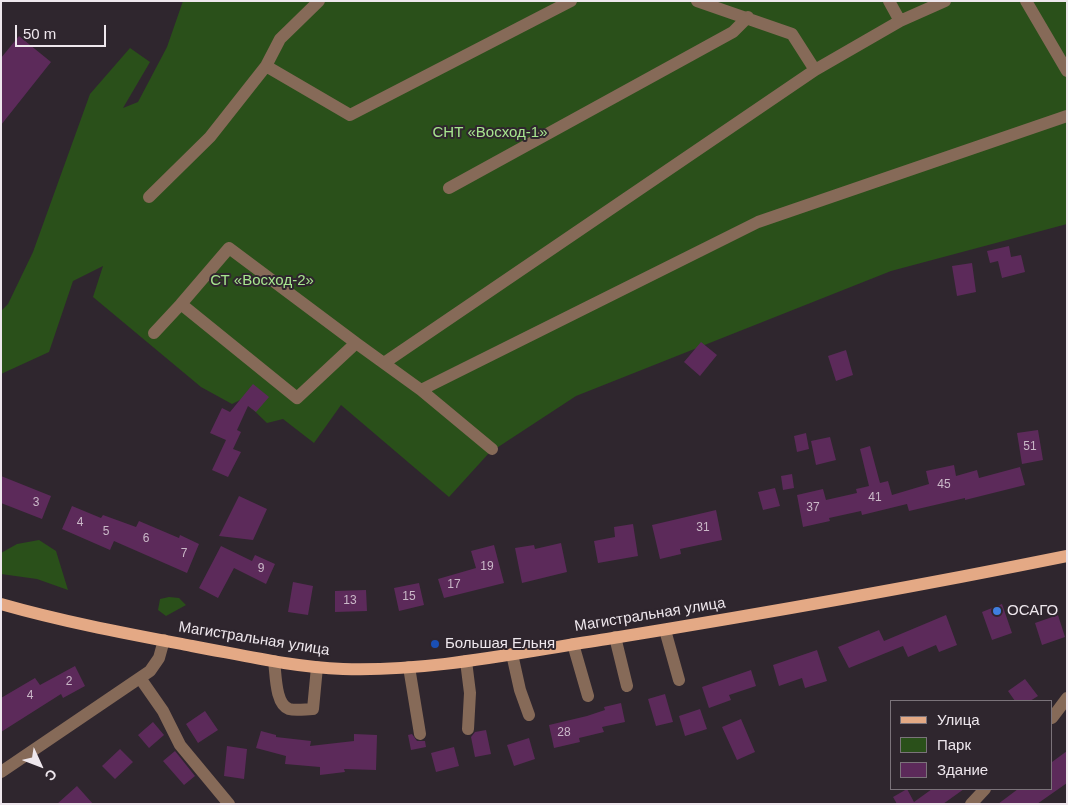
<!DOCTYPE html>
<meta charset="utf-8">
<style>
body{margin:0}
#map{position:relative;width:1068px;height:805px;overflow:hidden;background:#2f262e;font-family:Helvetica,sans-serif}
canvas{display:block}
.frame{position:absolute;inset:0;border:2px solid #eee7ed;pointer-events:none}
.legend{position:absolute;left:890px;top:700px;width:162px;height:90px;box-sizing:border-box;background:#2f262e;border:1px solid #7b737a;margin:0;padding:6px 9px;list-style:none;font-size:15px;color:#eee7ed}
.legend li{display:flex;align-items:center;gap:10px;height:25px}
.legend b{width:25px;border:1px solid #7b737a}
.north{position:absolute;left:15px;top:740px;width:50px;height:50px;-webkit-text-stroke:4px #2f262e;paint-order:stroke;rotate:133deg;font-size:14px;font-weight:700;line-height:20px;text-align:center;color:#eee7ed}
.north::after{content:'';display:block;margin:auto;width:18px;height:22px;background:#eee7ed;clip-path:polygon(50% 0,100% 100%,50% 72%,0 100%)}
.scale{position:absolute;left:15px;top:25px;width:91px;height:22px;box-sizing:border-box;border:2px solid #eee7ed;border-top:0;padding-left:6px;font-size:15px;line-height:18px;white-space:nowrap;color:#eee7ed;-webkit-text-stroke:4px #2f262e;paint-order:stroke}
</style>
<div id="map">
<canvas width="1068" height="805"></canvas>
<div class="frame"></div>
<ul class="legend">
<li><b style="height:6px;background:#e4a985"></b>Улица</li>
<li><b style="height:14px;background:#2a501a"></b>Парк</li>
<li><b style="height:14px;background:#5c2a5a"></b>Здание</li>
</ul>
<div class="north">С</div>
<div class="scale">50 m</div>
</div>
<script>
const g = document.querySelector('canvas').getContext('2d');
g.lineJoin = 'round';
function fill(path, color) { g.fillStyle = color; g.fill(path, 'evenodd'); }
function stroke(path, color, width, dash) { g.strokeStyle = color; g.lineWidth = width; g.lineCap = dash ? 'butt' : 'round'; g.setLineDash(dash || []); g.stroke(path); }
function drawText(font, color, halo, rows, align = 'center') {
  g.font = font + ' Helvetica,sans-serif'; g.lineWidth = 4; g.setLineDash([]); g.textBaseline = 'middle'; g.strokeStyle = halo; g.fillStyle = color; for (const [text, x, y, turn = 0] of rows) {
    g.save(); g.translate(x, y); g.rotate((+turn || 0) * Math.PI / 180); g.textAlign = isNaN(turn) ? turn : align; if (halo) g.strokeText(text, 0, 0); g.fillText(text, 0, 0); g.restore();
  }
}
fill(new Path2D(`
 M183,1H1067V224L891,271L576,396L489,453L449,497L341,405L314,443L283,419L267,423L242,399L232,404L201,387L93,297L103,266L73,281L49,352L1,374V311L8,304L33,252L90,94L130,48L150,62L123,108L138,102L167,47Z
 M39,540L56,551L68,590L37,579L1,574V553L17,544Z
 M169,597L179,598L186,605L166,616L158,610L160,599Z`), '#2a501a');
fill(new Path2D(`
 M19,36L51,62L1,125V58Z
 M1009,246L1011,257L1021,255L1025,272L1002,278L998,261L990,263L987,251Z
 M972,263L976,292L957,296L952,266Z
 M701,342L717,355L700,376L684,362Z
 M846,350L853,375L836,381L828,356Z
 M253,384L269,397L256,412L248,406L237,430L241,432L233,449L241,452L228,477L212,470L226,440L210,433L222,408L230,412Z
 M1038,430L1043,460L1022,464L1017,433Z
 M806,433L809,449L797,452L794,436Z
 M830,437L836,460L816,465L811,441Z
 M870,446L880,483L888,481L892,495L929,484L926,471L954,465L956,476L977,470L979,478L1020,467L1025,485L965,500V498L909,511L907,504L862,515L861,511L829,518L830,521L803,527L797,495L823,489L826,500L857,493L856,489L869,486L860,449Z
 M792,474L794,488L783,490L781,476Z
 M1,476L51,496L42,519L1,503Z
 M775,488L780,506L763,510L758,492Z
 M239,496L267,509L253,540L219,536Z
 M72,506L101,518L103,515L136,527L139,521L179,538L180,535L199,544L187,573L114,541L110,550L62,529Z
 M716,510L722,540L680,549L681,554L660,559L652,525Z
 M633,524L638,556L598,563L594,541L615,537L614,527Z
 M561,543L567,572L522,583L515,548L534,545L535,549Z
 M494,545L504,583L444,598L438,579L476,568L471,551Z
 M221,546L252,561L255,555L275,564L266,584L234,568L218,598L199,588Z
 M293,582L313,586L308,615L288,612Z
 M419,583L424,605L399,611L394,588Z
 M366,590L367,611L335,612V591Z
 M1002,604L1012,633L992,640L982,612Z
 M946,615L957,645L939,652L936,645L908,657L903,646L849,668L838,647L879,630L884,641Z
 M1058,615L1065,637L1042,645L1035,623Z
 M817,650L827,681L805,688L802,678L779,686L773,665Z
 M75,666L85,686L63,698L61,694L1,732V698L35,678L40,685Z
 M751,670L756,686L729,695L731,700L709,708L702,687Z
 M1025,679L1038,696L1030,701H1015L1008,691Z
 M665,694L673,722L656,726L648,699Z
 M621,703L625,722L602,727L604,732L579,738L580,742L554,748L549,725L587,716L605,710L604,707Z
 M700,709L707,729L685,736L679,716Z
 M205,711L218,730L198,743L186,724Z
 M741,719L755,752L737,760L722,727Z
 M153,722L164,735L149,748L138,735Z
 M486,730L491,754L475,757L471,737L475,732Z
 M261,731L276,735V737L311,741L310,746L354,741V734L377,735L376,770L344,769L345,772L320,775V767L285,764L286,756L256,748Z
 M412,734L417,741H425L426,747L411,750L408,735Z
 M529,738L535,759L514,766L507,745Z
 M227,746L247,749L244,779L224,776Z
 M454,747L459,766L436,772L431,753Z
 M120,749L133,762L115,779L102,766Z
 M175,751L195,776L184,785L163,761Z
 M1067,751V783L1037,804H998L1018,789H1052V762Z
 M77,786L93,804H57Z
 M907,789L914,802L932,789H964L943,804H897L893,797Z`), '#5c2a5a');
stroke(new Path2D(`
 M889,1L900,21
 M1026,1L1067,71
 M266,66L350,115L571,1
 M815,70L900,21L945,1
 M449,188L733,32L748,17
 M149,197L210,137L266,66L280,39L319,1
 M181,304L229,248L356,343
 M154,333L181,304L297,398L356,343L421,390L758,222L1067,116
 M384,363L815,70L792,34L697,1
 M421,390L492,449
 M665,630L679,680
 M615,637L627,686
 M573,644L588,696
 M512,654L520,690L529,715
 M274,661C276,674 275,704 289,709C296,711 306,709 313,709L317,667
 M466,661L470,693L468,729
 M409,667L420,734
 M140,678L163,711L180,745L229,804
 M1052,718L1067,698
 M1,772L150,671L159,658L164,640
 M971,804L985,789`), '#866a58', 12);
stroke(new Path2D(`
 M1,604C64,622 129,634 192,646C242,655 292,667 343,669C431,672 520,652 607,639C761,614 914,587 1067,556`), '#e4a985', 12);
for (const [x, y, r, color] of [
 [997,611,5,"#3f7fe0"],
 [435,644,5,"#1a4fb4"]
]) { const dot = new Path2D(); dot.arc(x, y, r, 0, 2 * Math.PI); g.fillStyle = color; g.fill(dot); stroke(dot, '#2f262e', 2); }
drawText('12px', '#cab8c8', null, [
 ["51",1030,447],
 ["45",944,485],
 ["41",875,498],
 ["3",36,503],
 ["37",813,508],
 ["4",80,523],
 ["31",703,528],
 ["5",106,532],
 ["6",146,539],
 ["7",184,554],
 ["19",487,567],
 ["9",261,569],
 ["17",454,585],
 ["15",409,597],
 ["13",350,601],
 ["2",69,682],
 ["4",30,696],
 ["28",564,733]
]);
drawText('15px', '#a7e58f', '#2f262e', [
 ["СНТ «Восход-1»",490,133],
 ["СТ «Восход-2»",262,281]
]);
drawText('15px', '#eee7ed', '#2f262e', [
 ["ОСАГО",1007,611],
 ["Большая Ельня",445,644]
], 'left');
drawText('15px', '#eee7ed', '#2f262e', [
 ["Магистральная улица",650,615,-9],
 ["Магистральная улица",254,639,9]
]);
</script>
